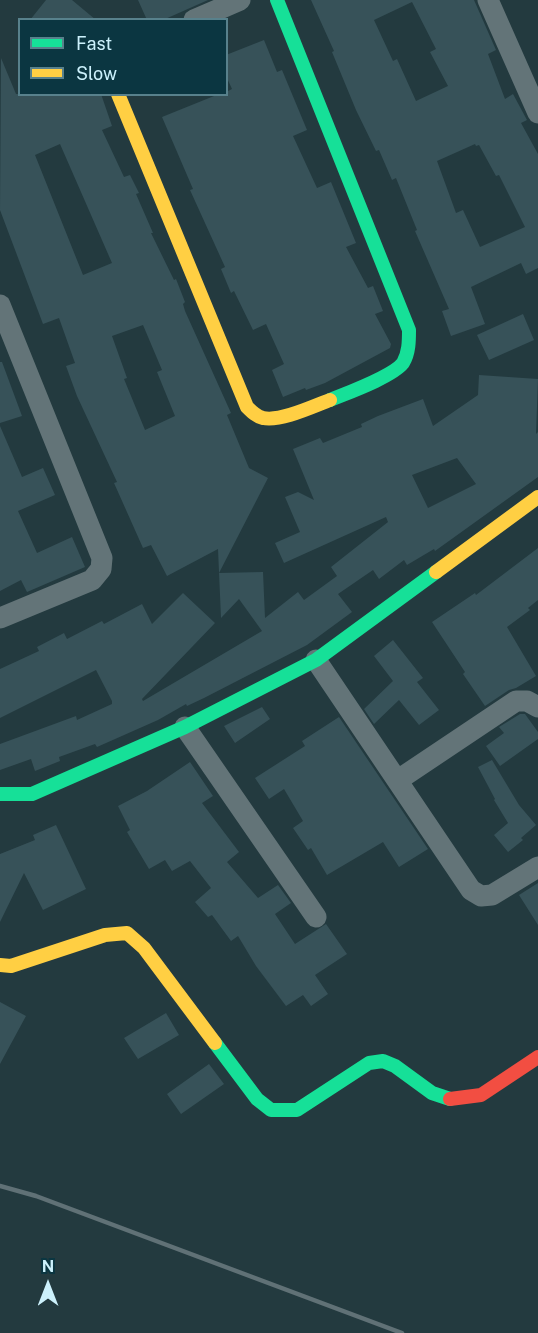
<!DOCTYPE html>
<style>
body{margin:0}
#map{position:relative;width:538px;height:1333px;overflow:hidden;background:#233a3f;font-family:"Public Sans",sans-serif}
canvas{display:block}
.legend{position:absolute;left:18px;top:18px;width:210px;height:78px;box-sizing:border-box;background:#0b3641;border:2px solid #58818c;margin:0;padding:8px 10px;list-style:none;font-size:18px;color:#ccf1fc}
.legend li{display:flex;align-items:center;gap:12px;height:30px}
.legend b{width:30px;border:2px solid #58818c}
.north{position:absolute;left:18px;top:1255px;width:60px;height:60px;-webkit-text-stroke:4px #0b3641;paint-order:stroke;rotate:0deg;font-size:16px;font-weight:700;line-height:24px;text-align:center;color:#ccf1fc}
.north::after{content:'';display:block;margin:auto;width:21px;height:27px;background:#ccf1fc;clip-path:polygon(50% 0,100% 100%,50% 72%,0 100%)}
</style>
<div id="map">
<canvas width="538" height="1333"></canvas>
<ul class="legend">
<li><b style="height:8px;background:#16e098"></b>Fast</li>
<li><b style="height:8px;background:#ffcf43"></b>Slow</li>
</ul>
<div class="north">N</div>
</div>
<script>
const g = document.querySelector('canvas').getContext('2d');
g.lineJoin = 'round';
function fill(path, color) { g.fillStyle = color; g.fill(path, 'evenodd'); }
function stroke(path, color, width, dash) { g.strokeStyle = color; g.lineWidth = width; g.lineCap = dash ? 'butt' : 'round'; g.setLineDash(dash || []); g.stroke(path); }
fill(new Path2D(`
 M46,0H72L96,20H30Z
 M138,0H208L163,20H147Z
 M311,0H474L496,50L488,54L505,99L513,94L527,120L521,123L538,154V268L526,274L521,263L471,287L485,324L451,336L442,311L449,309L415,231L417,230L396,178L392,180L379,150L376,151L356,110L332,52L334,51ZM412,2L436,49L430,52L448,86L416,101L397,59L393,61L374,20ZM475,144L476,146L479,145L496,176L499,175L525,227L480,247L463,210L456,213L437,161Z
 M264,40L277,72L282,70L307,130L293,136L317,188L331,182L356,243L346,247L368,288L373,286L383,311L375,314L391,344L390,348L325,383L306,390L305,388L283,397L272,370L284,364L266,324L253,330L234,291L231,293L221,269L225,267L190,190L193,189L162,117L219,94H226V92L232,89L226,76V55Z
 M1,58L16,94H101L112,126L102,130L124,177L130,175L139,193L136,194L153,233H151L174,280L176,279L185,302L183,304L185,311L231,413L227,415L249,468L268,478L219,573L263,572L265,618L298,592L304,600L337,576L331,567L388,522L386,517L284,563L275,543L300,532L285,497L298,492L314,500L293,449L320,438L323,443L362,427L361,424L378,416L423,399L433,426L478,395L479,375L538,379L536,434L538,432V477L435,551L434,549L407,565L404,560L379,579L373,570L338,594L352,612L307,645L204,698L187,706L186,704L158,720L97,747L95,744L59,757L60,761L35,771L31,759L0,770V744L76,716L77,720L112,704V701L96,670L0,718V669L39,651L37,647L64,633L67,639L102,621L104,624L142,604L152,624L183,593L215,623L142,699L143,701L262,631L239,599L221,618L218,549L167,576L151,545L143,548L114,483L117,482L77,396L66,366L75,363L59,318L43,324L0,210ZM60,144L112,263L83,275L35,155ZM143,325L162,370L157,372L175,416L145,430L124,379L127,378L112,336ZM457,458L476,484L428,508L412,475Z
 M523,314L534,340L489,360L477,335Z
 M0,362H2L22,416L0,423Z
 M0,426L22,477L43,468L55,495L18,511L37,553L72,537L85,567L27,592L21,580L0,591Z
 M538,548V600L528,608L530,610L507,627L536,676L516,688L509,690L485,706L463,674L465,672L432,622L475,593L476,595Z
 M393,640L423,678L417,682L439,710L419,725L399,700L374,724L364,709L393,681L374,656Z
 M262,707L270,719L235,743L224,726Z
 M520,714H525L538,732V739L500,766L486,746L504,733L499,727Z
 M339,717L428,849L399,867L383,842L327,875L311,848L308,850L293,828L303,821L284,789L269,799L255,778L305,746L302,741Z
 M492,760L519,805L536,825L521,838L523,840L508,852L494,835L508,823L494,800L495,799L478,767Z
 M190,762L213,796L202,803L239,852L227,862L258,898L278,885L291,903L275,914L295,944L326,924L347,954L315,975L328,994L311,1006L303,995L286,1006L256,966L238,936L231,941L212,915L208,917L195,902L211,888L190,861L172,871L165,860L149,869L127,832L130,830L118,806L147,791Z
 M56,825L86,889L43,910L24,873L0,922V854L35,840L33,835Z
 M538,883V925L519,895Z
 M0,1002L26,1016L0,1064Z
 M166,1013L179,1035L138,1059L124,1038Z
 M209,1064L224,1084L181,1114L167,1094Z`), '#375259');
stroke(new Path2D(`
 M488,0L538,113
 M194,20L240,0
 M0,305L102,558L101,569L92,580L0,618
 M316,660L471,890L481,896L492,895L538,867
 M185,727L316,917
 M398,780L516,701H527L538,707`), '#637478', 21);
stroke(new Path2D(`
 M277,0L409,330C409,341 409,353 403,363C392,377 347,393 330,400
 M0,794H32L185,727L316,660L436,572
 M215,1043L257,1099L271,1110H297L369,1063L383,1061L395,1066L432,1093L450,1099`), '#16e098', 14);
stroke(new Path2D(`
 M118,94L247,407C252,412 257,417 263,418C280,422 314,406 330,400
 M436,572L538,497
 M0,965L11,966L105,935L127,933L144,948L215,1043`), '#ffcf43', 14);
stroke(new Path2D(`
 M450,1099L481,1095L538,1057`), '#f24e42', 14);
stroke(new Path2D(`
 M0,1186L36,1196L402,1333`), '#607176', 4.5);
</script>
